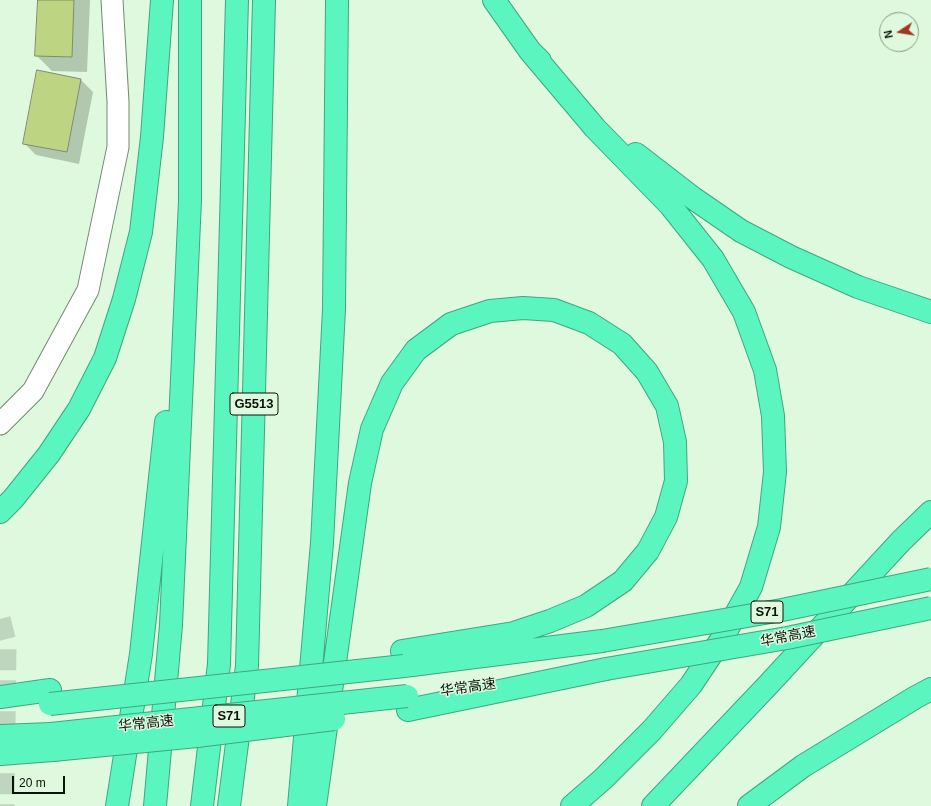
<!DOCTYPE html>
<meta charset="utf-8">
<style>
body{margin:0}
#map{position:relative;width:931px;height:806px;overflow:hidden;background:#def9dd;font-family:Helvetica,sans-serif}
canvas{display:block}
.north{position:absolute;left:879px;top:12px;width:40px;height:40px;box-sizing:border-box;background:#def9dd;border:1px solid #899d88;border-radius:50%;rotate:258deg;font-size:11px;font-weight:700;line-height:16px;text-align:center;color:#0a1309}
.north::after{content:'';display:block;margin:auto;width:14px;height:18px;background:#a13721;clip-path:polygon(50% 0,100% 100%,50% 72%,0 100%)}
.scale{position:absolute;left:12px;top:776px;width:53px;height:18px;box-sizing:border-box;border:2px solid #0a1309;border-top:0;padding-left:5px;font-size:12px;line-height:14px;white-space:nowrap;color:#0a1309;-webkit-text-stroke:3px #def9dd;paint-order:stroke}
</style>
<div id="map">
<canvas width="931" height="806"></canvas>
<div class="north">N</div>
<div class="scale">20 m</div>
</div>
<script>
const g = document.querySelector('canvas').getContext('2d');
g.lineJoin = 'round';
function fill(path, color) { g.fillStyle = color; g.fill(path, 'evenodd'); }
function stroke(path, color, width, dash) { g.strokeStyle = color; g.lineWidth = width; g.lineCap = dash ? 'butt' : 'round'; g.setLineDash(dash || []); g.stroke(path); }
function drawText(font, color, halo, rows, align = 'center') {
  g.font = font + ' Helvetica,"Noto Sans SC",sans-serif'; g.lineWidth = 3; g.setLineDash([]); g.textBaseline = 'middle'; g.strokeStyle = halo; g.fillStyle = color; for (const [text, x, y, turn = 0] of rows) {
    g.save(); g.translate(x, y); g.rotate((+turn || 0) * Math.PI / 180); g.textAlign = isNaN(turn) ? turn : align; if (halo) g.strokeText(text, 0, 0); g.fillText(text, 0, 0); g.restore();
  }
}
fill(new Path2D(`
 M39,0H90L87,72L52,71L36,55Z
 M81,80L93,92L79,164L36,155L24,143Z`), '#0003');
const building = new Path2D(`
 M38,0H74L72,57L35,56Z
 M37,70L81,79L67,152L23,144Z`);
fill(building, '#bdd582');
stroke(building, '#818b6b', 1);
stroke(new Path2D(`
 M0,619L6,642L4,806`), '#bed6bd', 21, [21, 10]);
const street = new Path2D(`
 M0,424L33,391L88,290L118,147V102L112,0`);
const highway = new Path2D(`
 M494,0L530,51L540,61
 M530,51L595,128L670,205L713,259L744,312L765,370L773,416L775,472L769,527L751,587L723,637L691,685L652,730L603,779L572,806
 M636,154L693,198L741,231L791,257L858,287L931,312
 M0,512L13,499L49,454L79,409L105,358L124,299L141,232L152,137L162,0
 M404,666L602,641
 M0,697L50,690
 M408,710L606,669
 M0,736L51,734
 M0,754L53,750
 M117,806L141,654L166,422
 M155,806L171,625L190,200V0
 M202,806L219,664L237,0
 M229,806L247,666L264,0
 M299,806L322,543L334,309L337,0
 M315,806L360,483L372,429L392,383L416,350L451,324L490,311L523,308L554,310L589,323L622,344L647,372L667,406L675,442L676,481L666,517L648,551L623,581L586,606L550,621L514,633L402,651
 M653,806L768,685L901,541L931,512
 M749,806L803,766L916,697L931,689`);
stroke(street, '#728a71', 23);
stroke(highway, '#3fa780', 24);
stroke(street, '#fff', 21);
stroke(highway, '#5bf6c0', 22);
const highwayBridge = new Path2D(`
 M602,641L782,610L931,579
 M606,669L787,638L931,608
 M50,704L404,666
 M51,734L407,696
 M53,750L197,736L334,719`);
stroke(highwayBridge, '#3fa780', 24, []);
stroke(highwayBridge, '#5bf6c0', 22);
for (const [x, y, w] of [
 [254,404,48],
 [767,612,32],
 [229,716,32]
]) { const box = new Path2D(); box.roundRect(x - w / 2, y - 11, w, 22, 3); g.fillStyle = '#def9dd'; g.fill(box); stroke(box, '#0a1309', 1); }
drawText('bold 13px', '#0a1309', null, [
 ["G5513",254,404],
 ["S71",767,612],
 ["S71",229,716]
]);
drawText('14px', '#0a1309', '#def9dd', [
 ["华常高速",788,637,-11],
 ["华常高速",468,688,-8],
 ["华常高速",146,724,-6]
]);
</script>
